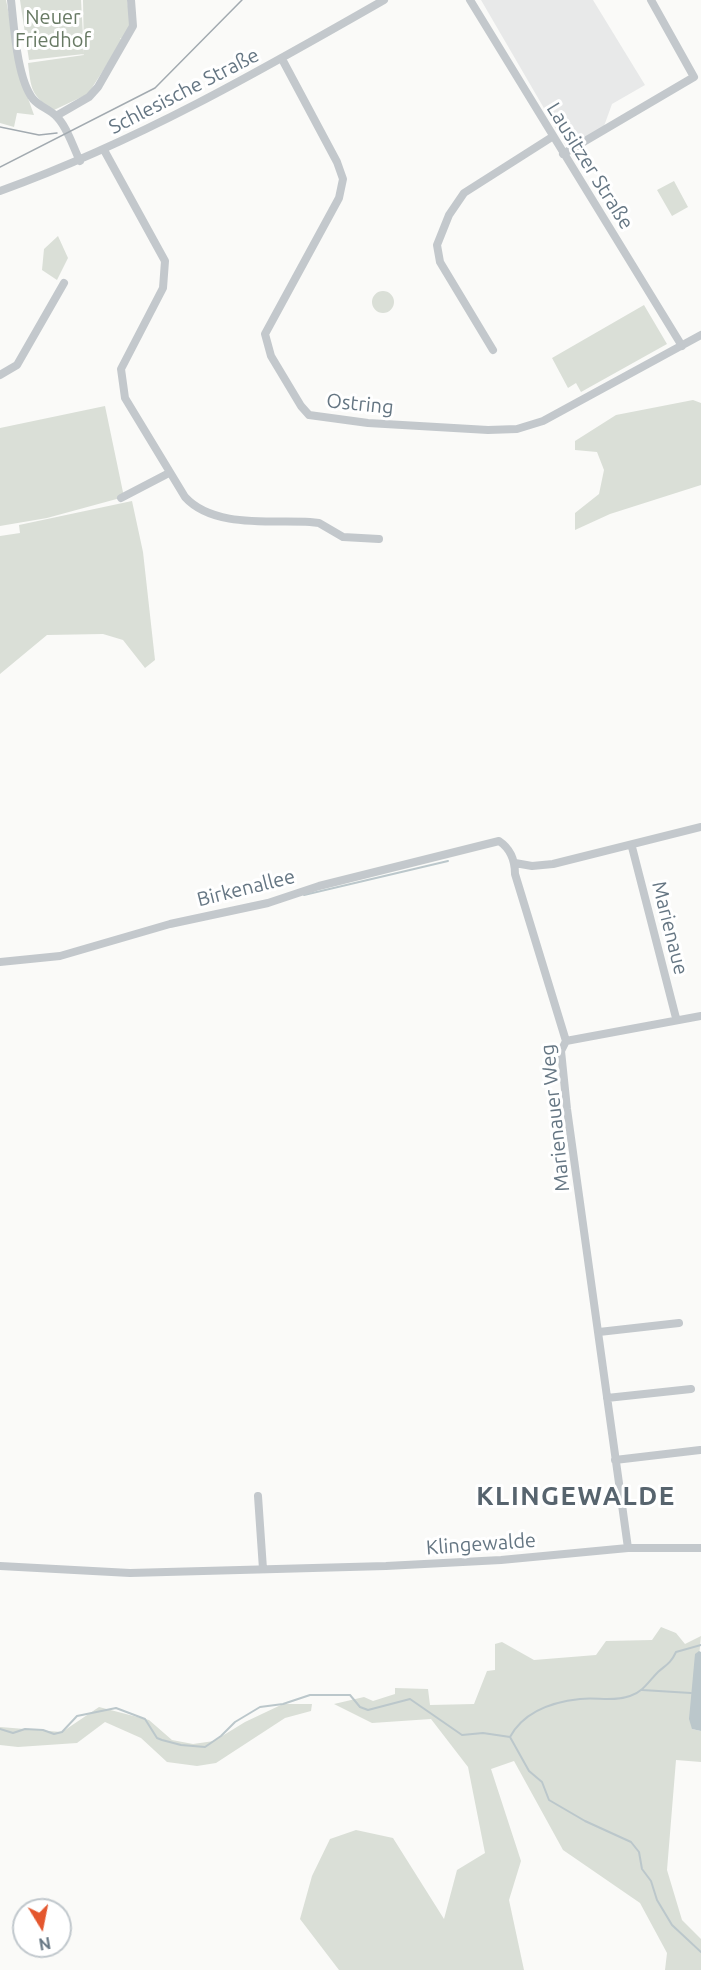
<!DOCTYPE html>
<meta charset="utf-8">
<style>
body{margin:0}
#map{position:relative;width:701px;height:1970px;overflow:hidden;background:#fafaf8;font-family:Ubuntu,sans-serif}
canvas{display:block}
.north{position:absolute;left:12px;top:1898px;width:60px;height:60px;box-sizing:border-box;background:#fff;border:2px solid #c1c8cd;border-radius:50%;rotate:170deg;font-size:16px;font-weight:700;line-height:24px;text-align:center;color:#657683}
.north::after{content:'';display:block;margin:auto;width:21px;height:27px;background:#e4572e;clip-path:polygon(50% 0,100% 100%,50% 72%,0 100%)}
</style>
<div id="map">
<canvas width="701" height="1970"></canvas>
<div class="north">N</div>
</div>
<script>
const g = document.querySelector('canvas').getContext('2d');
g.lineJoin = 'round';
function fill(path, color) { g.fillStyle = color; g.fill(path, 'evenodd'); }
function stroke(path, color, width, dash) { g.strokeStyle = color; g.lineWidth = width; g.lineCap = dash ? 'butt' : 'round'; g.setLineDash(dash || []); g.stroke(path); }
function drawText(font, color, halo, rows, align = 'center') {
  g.font = font + ' Ubuntu,sans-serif'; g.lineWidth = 6; g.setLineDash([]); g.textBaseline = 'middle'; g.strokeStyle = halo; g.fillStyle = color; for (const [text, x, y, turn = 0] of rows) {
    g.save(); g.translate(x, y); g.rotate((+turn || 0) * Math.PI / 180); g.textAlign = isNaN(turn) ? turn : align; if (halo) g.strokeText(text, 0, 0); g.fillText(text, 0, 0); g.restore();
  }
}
fill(new Path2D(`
 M481,0H593L645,85L612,104L603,129L566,146Z`), '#e8e9e9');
fill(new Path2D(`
 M0,0H6L23,84L34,115L17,113L14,127L0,123Z
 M20,0H81L84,54L29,60Z
 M83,0H127L131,26L123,39L120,38L122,41L88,94L54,110C31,96 31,89 28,63L84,55Z
 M674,181L688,207L672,216L657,190Z
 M58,236L68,258L57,280L42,270L44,249Z
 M372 302a11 11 0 1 1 22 0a11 11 0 1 1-22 0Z
 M644,305L667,344L581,392L576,383L568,388L552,358Z
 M693,400L701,403V485L610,514L575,530V513L599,494L604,470L597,452L575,450V441L616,415Z
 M105,406L124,497L47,518L0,526V428Z
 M132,501L143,552L155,660L145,668L123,640L103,634L47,635L0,674V536L20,533L19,525Z
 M661,1627L676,1633L685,1644L701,1636L692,1729L701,1731V1762L676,1760L667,1870L682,1920L701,1939V1970H665L667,1953L640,1903L563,1850L514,1761L491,1769L521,1861L509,1900L524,1970H339L300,1919L312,1876L330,1839L356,1830L393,1838L444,1919L457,1870L485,1853L468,1767L431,1719L372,1723L334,1704L364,1697L373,1701L395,1694V1688L428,1689L430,1705L474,1704L487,1671L495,1670V1644L502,1642L534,1660L596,1655L606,1641L652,1640Z
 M283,1704H312L311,1711L285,1718L216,1763L197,1766L167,1762L141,1738L105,1722L77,1743L18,1747L0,1745V1727L62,1732L99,1707L149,1720L172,1740L193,1744L214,1741L245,1722Z`), '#dadfd7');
fill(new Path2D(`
 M699,1651L701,1652V1731L692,1729L689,1719L695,1654Z`), '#bbc7cb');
stroke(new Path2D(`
 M304,895L448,861
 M642,1690L691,1693
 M0,1729L13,1733L25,1729L43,1730L54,1734L62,1732L77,1716L116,1708L145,1719L157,1738L162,1740L181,1745L205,1747L221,1736L235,1722L260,1707L283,1704L310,1695H350L360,1707L368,1710L410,1699L462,1735L483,1733L510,1737C524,1711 552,1702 580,1699C597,1697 613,1702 630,1696C643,1692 649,1681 658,1672C666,1665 671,1663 676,1652L701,1645
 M510,1737L529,1771L542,1782L549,1800L585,1821L631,1842L639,1852L642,1869L651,1881L657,1900L672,1925L701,1952`), '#bbc7cb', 2);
stroke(new Path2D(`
 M11,0C14,26 17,79 33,99C40,107 49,109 56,116C67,126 73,147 80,161
 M470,0L682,346
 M282,59L337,162L343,179L339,198L265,334L271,356L301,406L309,415L368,423L488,430L517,429L543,421L701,335
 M56,116L89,97L98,87L133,26L131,0
 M104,150L165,261L163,288L121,369L125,398L185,497C213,528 270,520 310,522L319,523L343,537L379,539
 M563,154L694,77L651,0
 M0,191C136,142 260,71 384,0
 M493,350L440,262L437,245L449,215L464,193L552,137
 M0,375L17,365L64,283
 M121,498L169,473
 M632,847L676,1018
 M515,863L532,866L553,864L701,827
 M0,962L60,956L170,924L268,903L319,886L499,841C511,849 515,860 515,874L566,1041L561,1051L567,1109L628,1548
 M566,1041L701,1016
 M599,1332L679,1323
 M607,1398L691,1389
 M615,1460L700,1450
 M258,1496L263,1569
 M0,1566L130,1573L386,1566L501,1560L628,1548H701`), '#c3c8cc', 8);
stroke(new Path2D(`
 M0,127L39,135L57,133
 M0,167L155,88L242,0`), '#a2aab0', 1.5);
drawText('20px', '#687a64', '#fff', [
 ["Neuer",53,17],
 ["Friedhof",53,40]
]);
drawText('20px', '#657683', '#fff', [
 ["Schlesische Straße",184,91,-27],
 ["Lausitzer Straße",590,166,58],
 ["Ostring",360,404,6],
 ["Birkenallee",246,888,-14],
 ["Marienaue",670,928,76],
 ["Marienauer Weg",555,1118,-96],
 ["Klingewalde",481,1544,-4]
]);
g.letterSpacing = '1.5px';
drawText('bold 26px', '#57646e', '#fff', [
 ["KLINGEWALDE",576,1496]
]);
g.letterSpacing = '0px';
</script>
